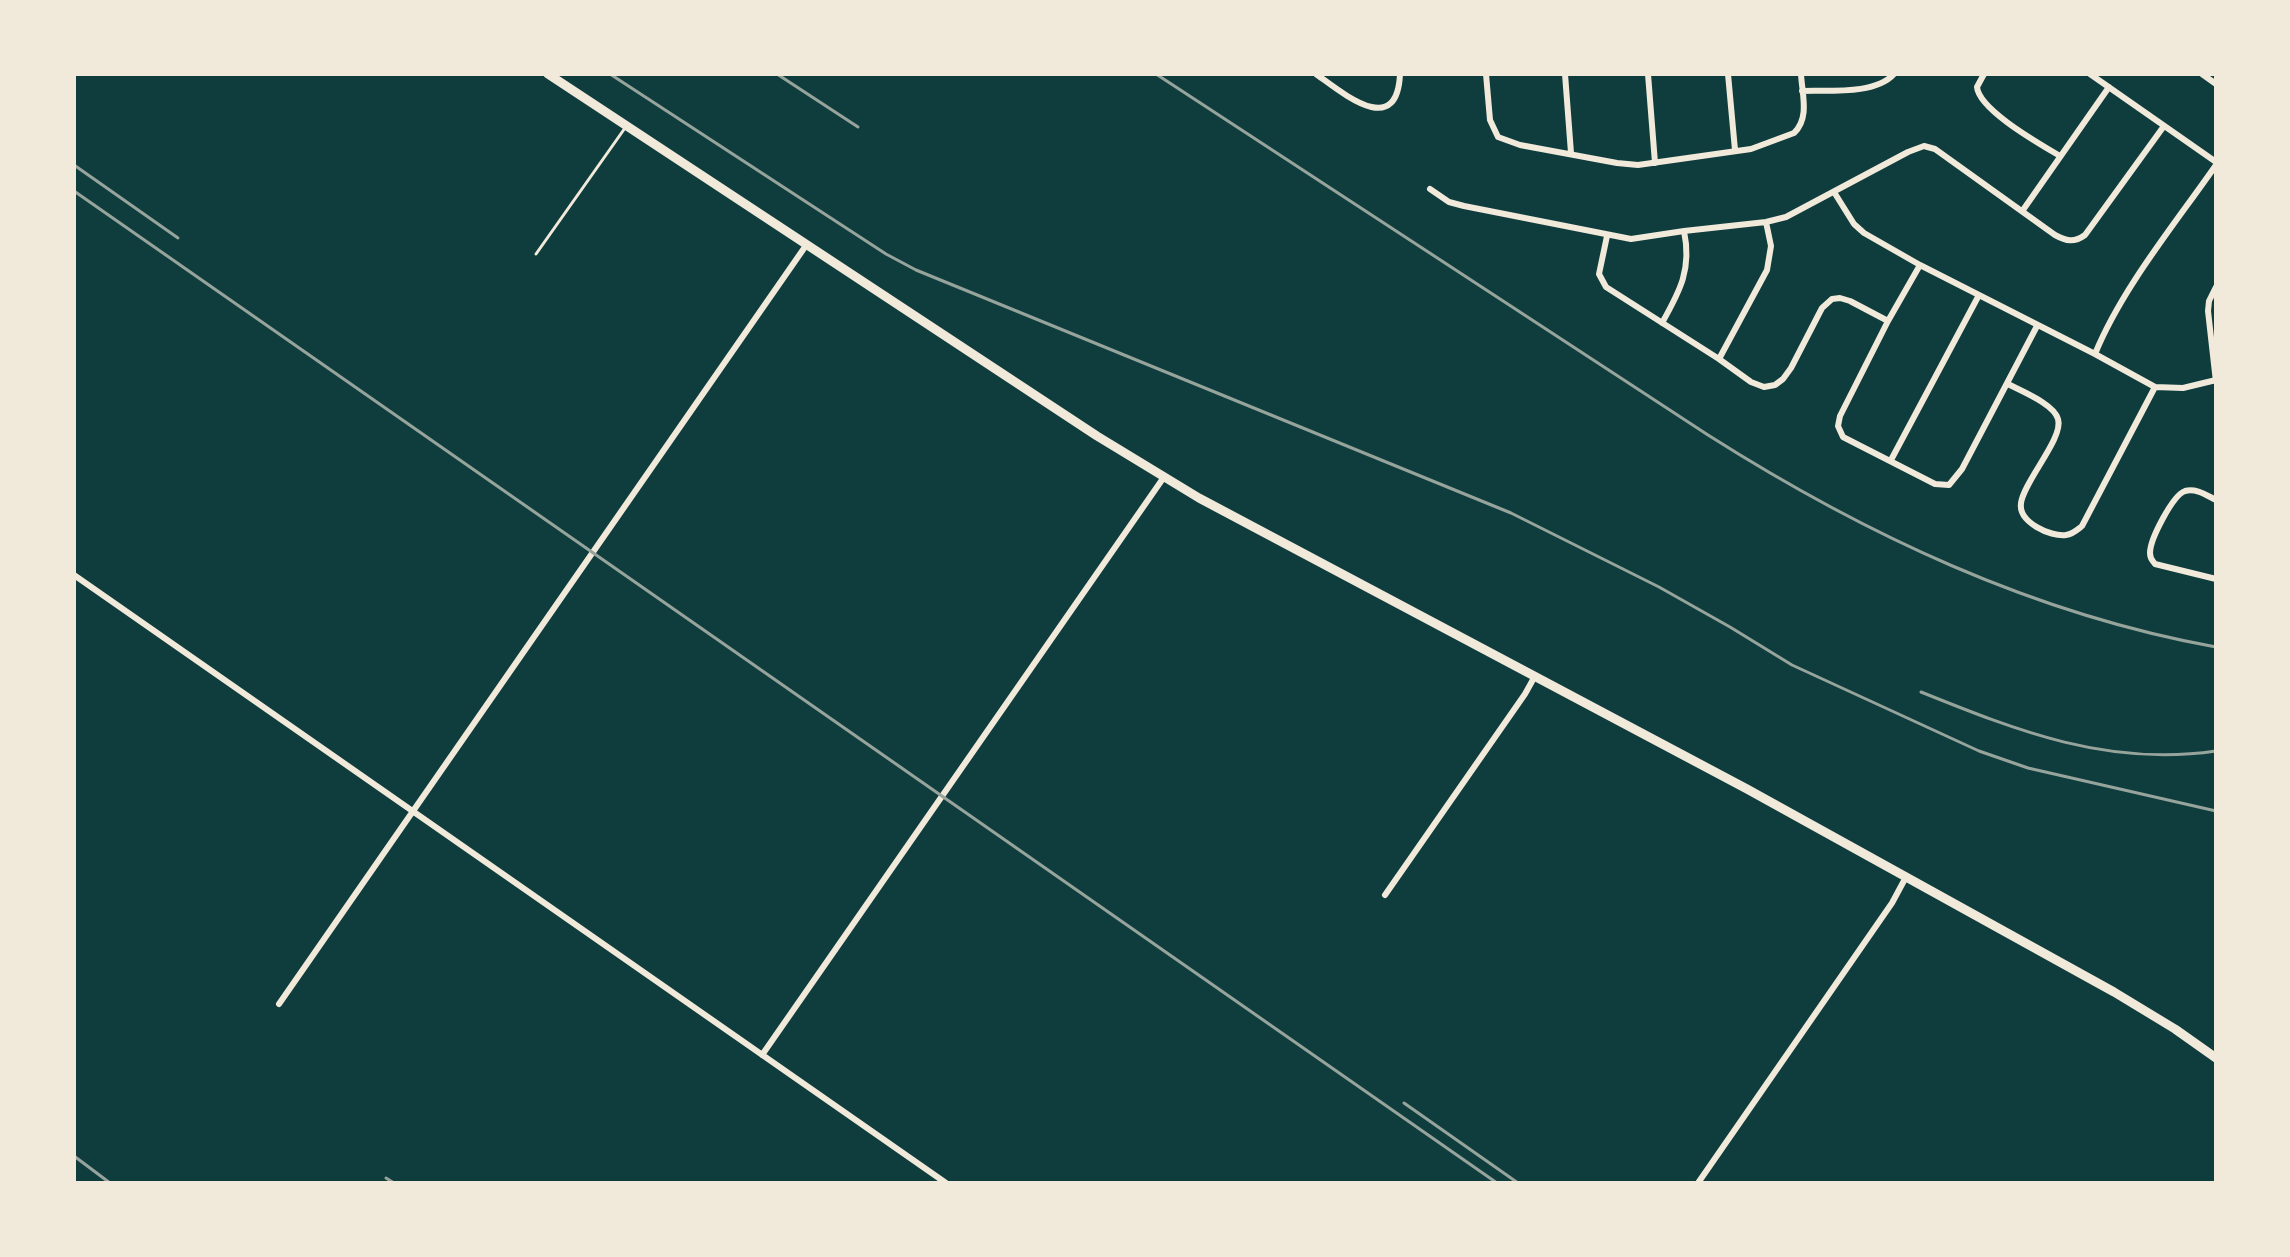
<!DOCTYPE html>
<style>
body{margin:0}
#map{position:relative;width:2290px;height:1257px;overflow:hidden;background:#0f3d3e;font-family:"Varela Round",sans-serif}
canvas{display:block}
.frame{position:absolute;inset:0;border:76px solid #f1e9da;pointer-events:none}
</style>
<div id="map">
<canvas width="2290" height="1257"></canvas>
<div class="frame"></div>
</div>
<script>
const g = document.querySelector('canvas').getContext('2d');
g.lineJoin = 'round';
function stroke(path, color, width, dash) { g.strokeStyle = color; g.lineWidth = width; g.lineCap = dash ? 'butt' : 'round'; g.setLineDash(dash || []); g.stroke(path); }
stroke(new Path2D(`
 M536,254L625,128`), '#f1e9da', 3);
stroke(new Path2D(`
 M1316,74C1344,94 1397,139 1400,74
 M1486,74L1490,120L1498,137L1520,145L1617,163L1638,165L1751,149L1794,133C1810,118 1802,94 1801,74
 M1565,74L1571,153
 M1648,74L1655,163
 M1728,74L1735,150
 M1984,74L1977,87C1979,110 2040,144 2060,156
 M2090,74L2216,162
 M2202,74L2216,84
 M1802,91C1829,90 1875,95 1894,74
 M1430,189L1449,202L1464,206L1631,239L1684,231L1766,222L1786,217L1908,152L1924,146L1935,149L2055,235C2066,241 2074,243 2085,235L2164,126
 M1834,192L1854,224L1864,233L1920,265L2095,354L2155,387L2183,388L2216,380
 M2023,210L2109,87
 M1607,236L1599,274L1606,287L1719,359L1751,382L1764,387L1775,385L1783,379L1791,368L1822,308L1832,299L1840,298L1850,301L1888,321
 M1920,265L1888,321L1840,416L1838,426L1843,437L1935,484L1949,485L1962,469L2037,326
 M1662,323C1680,291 1692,269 1684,231
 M2095,354C2122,288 2175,224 2216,165
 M1719,359L1767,270L1771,246L1766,222
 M2216,382L2208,311L2209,301L2216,287
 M2008,384C2021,391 2054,404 2058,419C2064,438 2024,481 2021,503C2018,522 2050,537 2066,535C2073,534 2077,530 2082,526L2155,387
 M1891,460L1979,295
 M2216,500C2206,495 2196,488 2185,491C2173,495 2150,539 2150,553C2150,559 2152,560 2155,564L2216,579
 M74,575L946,1183
 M1385,895L1525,694L1535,676
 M279,1004L807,244
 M762,1055L1164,477
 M1698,1183L1892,903L1906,877`), '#f1e9da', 6);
stroke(new Path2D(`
 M548,74L1097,436L1199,498L1747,789L2114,992L2175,1029L2216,1058`), '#f1e9da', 9);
stroke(new Path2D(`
 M610,74L886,254L916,270L1511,513L1659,587L1730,627L1792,665L1979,751L2028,768L2216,811
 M777,74L858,127
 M1156,74L1708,435C1864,534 2033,614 2216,647
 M74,165L178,238
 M74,191L1497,1183
 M1921,692C2018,731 2108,767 2216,751
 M1404,1103L1518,1183
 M74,1156L110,1183
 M386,1178L394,1183`), '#97a49c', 3);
</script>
